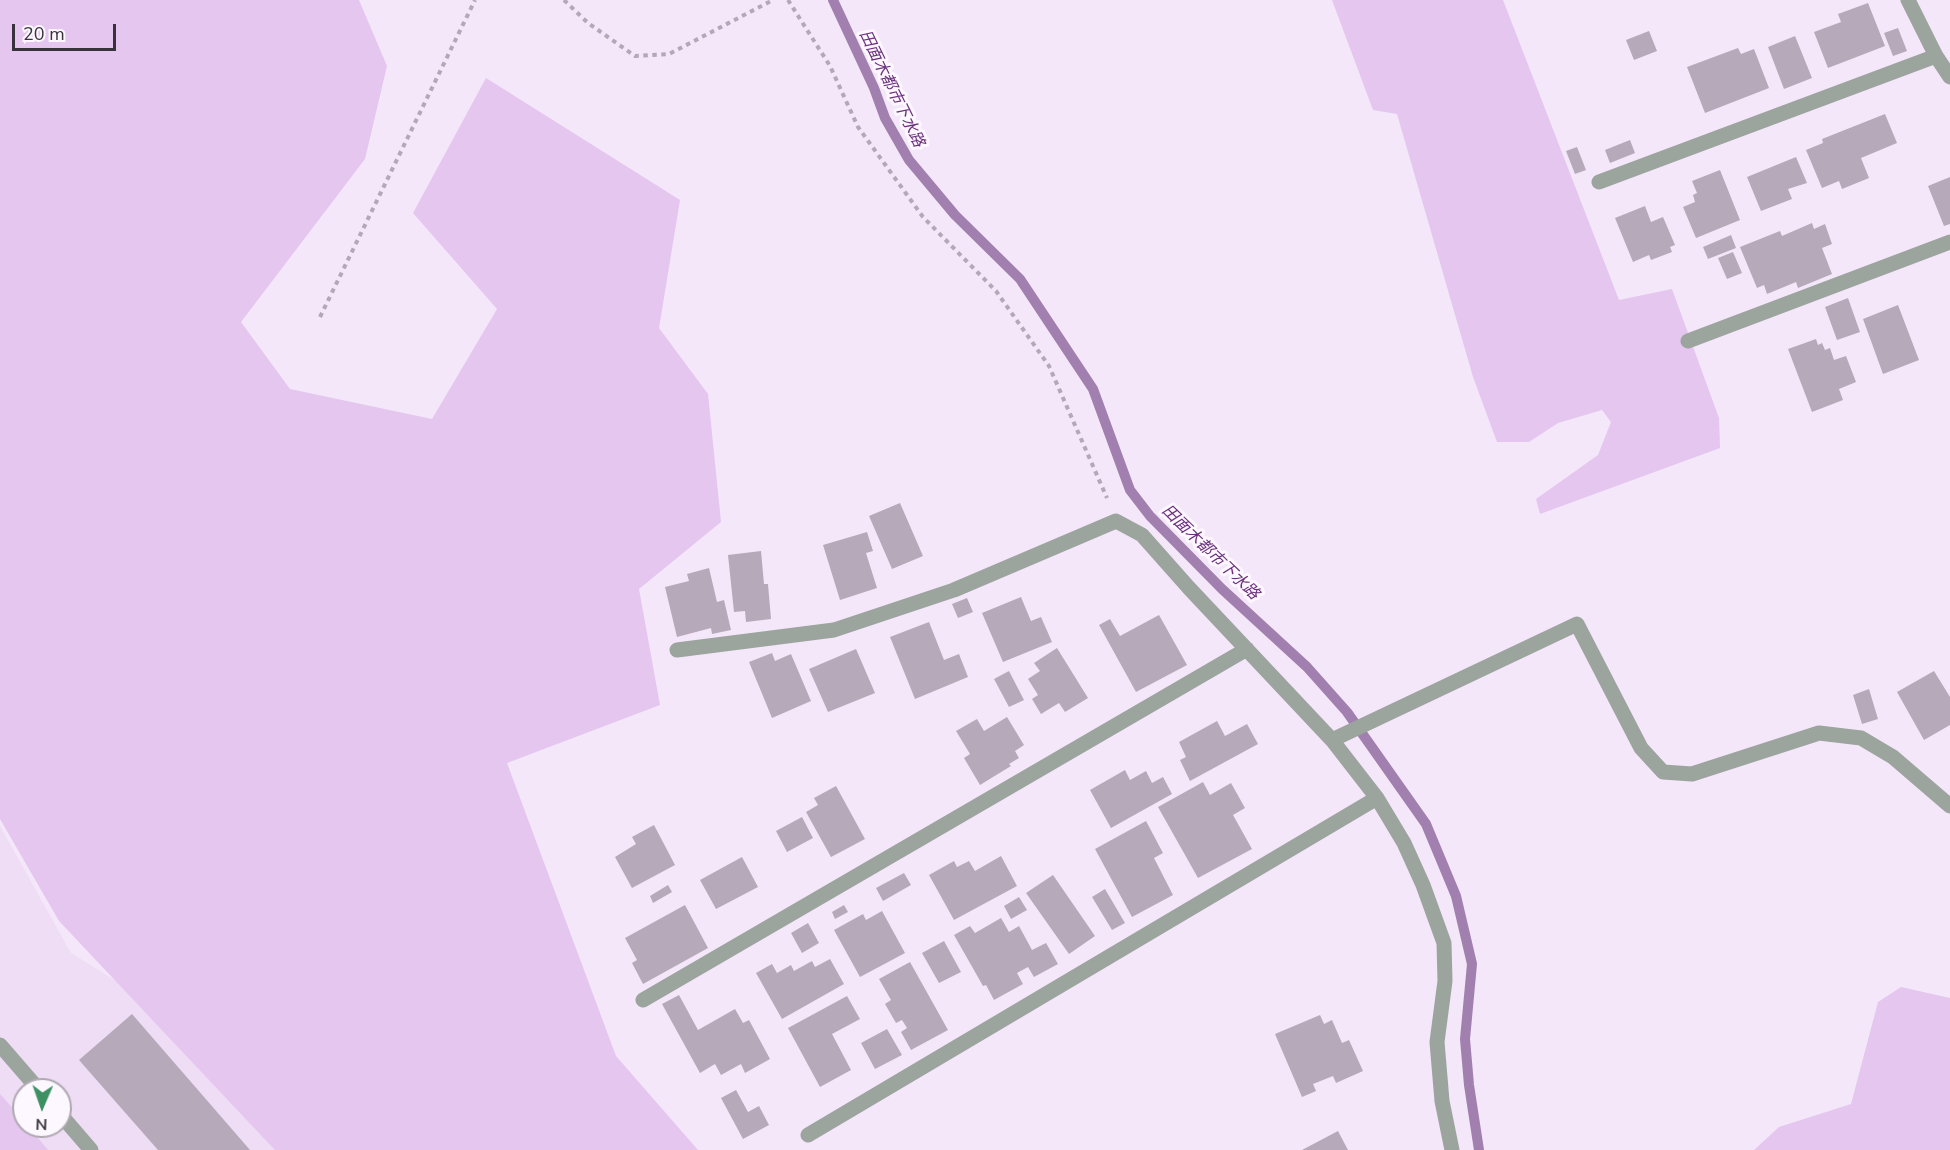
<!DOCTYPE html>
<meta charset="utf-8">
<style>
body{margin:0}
#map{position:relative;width:1950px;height:1150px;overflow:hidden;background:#f4e7f9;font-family:"Nunito Sans",sans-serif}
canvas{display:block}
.north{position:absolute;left:12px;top:1078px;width:60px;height:60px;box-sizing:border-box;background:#fdf7ff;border:2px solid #aea9b0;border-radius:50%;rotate:182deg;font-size:16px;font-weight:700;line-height:24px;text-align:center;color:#38333a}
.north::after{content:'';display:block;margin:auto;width:21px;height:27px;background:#3c9062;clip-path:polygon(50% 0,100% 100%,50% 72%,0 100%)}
.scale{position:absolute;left:12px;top:24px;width:104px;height:27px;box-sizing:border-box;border:3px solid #38333a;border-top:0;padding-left:8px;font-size:18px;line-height:21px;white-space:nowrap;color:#38333a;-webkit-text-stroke:4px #fdf7ff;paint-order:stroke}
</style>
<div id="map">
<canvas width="1950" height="1150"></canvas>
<div class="north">N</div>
<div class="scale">20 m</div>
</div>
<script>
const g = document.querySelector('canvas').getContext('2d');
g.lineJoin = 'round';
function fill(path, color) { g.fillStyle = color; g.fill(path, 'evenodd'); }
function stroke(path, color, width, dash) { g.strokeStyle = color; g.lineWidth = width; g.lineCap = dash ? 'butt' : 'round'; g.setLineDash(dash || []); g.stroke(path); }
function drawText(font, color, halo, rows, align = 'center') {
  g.font = font + ' "Nunito Sans","Noto Sans JP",sans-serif'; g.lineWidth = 6; g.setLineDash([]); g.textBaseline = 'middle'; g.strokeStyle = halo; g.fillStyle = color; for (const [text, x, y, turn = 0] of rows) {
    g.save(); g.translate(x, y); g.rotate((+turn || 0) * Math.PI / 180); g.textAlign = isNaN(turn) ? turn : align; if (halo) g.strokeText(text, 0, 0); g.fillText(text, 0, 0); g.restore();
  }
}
fill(new Path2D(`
 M0,826L71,953L148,1001L281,1150H0ZM24,1090H60V1126H24Z`), '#efddf6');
fill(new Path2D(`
 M0,0H359L387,66L365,159L241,322L290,389L432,419L497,309L413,213L486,78L680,200L659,328L708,394L721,522L639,589L660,705L507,763L616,1056L698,1150H275L59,921L0,819Z
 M1332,0H1503L1619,300L1672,289L1719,418L1720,448L1540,514L1536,499L1598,455L1611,422L1602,410L1558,423L1529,442H1497L1473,377L1397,114L1373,110Z
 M1901,987L1950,998V1150H1754L1779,1127L1851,1104L1878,1002Z
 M0,1094L24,1121V1126H28L48,1150H0Z`), '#e4c6ef');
stroke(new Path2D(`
 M833,0L874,88L885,118L909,160L955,215L1020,279L1093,389L1130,490L1150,516L1222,589L1307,667L1347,712L1426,824L1456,896L1472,964L1465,1039L1469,1085L1479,1150`), '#a17fae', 10);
fill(new Path2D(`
 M1868,3L1885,46L1828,68L1814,32L1841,22L1838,14Z
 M1898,28L1907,51L1893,56L1884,33Z
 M1649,31L1657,51L1634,60L1626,40Z
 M1795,36L1812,78L1784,89L1768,47Z
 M1738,48L1741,54L1754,49L1769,88L1705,113L1687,67Z
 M1885,114L1897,143L1861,158L1869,178L1842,189L1839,181L1822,188L1806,150L1823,143L1822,139Z
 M1630,140L1635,153L1610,163L1605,150Z
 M1577,147L1586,170L1575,174L1566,151Z
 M1796,157L1807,183L1788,189L1792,199L1761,211L1747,177Z
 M1720,170L1740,220L1696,238L1683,207L1695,202L1693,195L1697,193L1692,181Z
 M1950,177V224L1944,226L1928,186Z
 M1645,206L1651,222L1663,217L1675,245L1670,247L1672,252L1651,260L1649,255L1633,262L1615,218Z
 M1812,223L1814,229L1825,224L1832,244L1822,248L1832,274L1798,288L1796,282L1767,294L1764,285L1757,288L1740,247L1780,231L1782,236Z
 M1731,235L1736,248L1708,259L1703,247Z
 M1733,252L1742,273L1727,279L1718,258Z
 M1848,298L1860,332L1837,340L1825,307Z
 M1898,305L1919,360L1883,374L1863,319Z
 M1816,339L1818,345L1822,343L1825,350L1830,348L1834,360L1846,356L1856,382L1839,389L1843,400L1812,412L1788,349Z
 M900,503L923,556L892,569L869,516Z
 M867,532L873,551L866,553L877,588L840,600L823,545Z
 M761,551L764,584H768L771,619L746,622L745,611L734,612L728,555Z
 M709,568L717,602L724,600L731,630L712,634L711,628L677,637L665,587L689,581L687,574Z
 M1021,597L1031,621L1041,617L1052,642L1003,662L982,613Z
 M967,598L973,612L958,618L952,604Z
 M1159,615L1187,665L1136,692L1099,625L1110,619L1120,636Z
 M929,622L944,660L959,654L968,677L915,699L890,637Z
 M1057,648L1088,698L1065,712L1059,703L1041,714L1032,699L1038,695L1028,679L1040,671L1034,663Z
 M856,649L875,693L828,712L809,669Z
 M772,653L775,661L791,654L811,701L772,718L749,662Z
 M1009,671L1024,700L1009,707L994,679Z
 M1934,671L1950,697V725L1924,740L1897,692Z
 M1869,689L1878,719L1862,724L1853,695Z
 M1007,717L1024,745L1015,751L1019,758L1009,764L1011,766L980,785L964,758L970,754L956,731L977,719L984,731Z
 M1217,721L1225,736L1247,724L1258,744L1190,781L1180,760L1186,757L1179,742Z
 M1125,770L1130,780L1146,771L1152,783L1163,777L1172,794L1111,828L1090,790Z
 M1203,782L1210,795L1231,783L1245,808L1233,815L1252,849L1198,878L1158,807Z
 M836,786L865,839L831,857L806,812L818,805L814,798Z
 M802,817L813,838L787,852L776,831Z
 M1146,821L1163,853L1154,858L1173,895L1132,917L1095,849Z
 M654,825L675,865L632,888L615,857L636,844L632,837Z
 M1001,856L1017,886L954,920L929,875L954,861L957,867L969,861L975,871Z
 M742,857L758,887L716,909L700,880Z
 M904,873L911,885L883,901L876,888Z
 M1053,875L1095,936L1069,954L1026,893Z
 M668,885L672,892L653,903L650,896Z
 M1105,889L1125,923L1112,930L1092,897Z
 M1019,897L1027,910L1011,919L1004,906Z
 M685,905L708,948L643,984L632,963L637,960L625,938Z
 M844,905L848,912L835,919L832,912Z
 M882,911L905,953L860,977L834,930L863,914L866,920Z
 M1001,918L1009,932L1019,926L1032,950L1046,943L1058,964L1034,977L1028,967L1017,973L1023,984L994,1000L986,985L983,986L954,935L970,926L975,933Z
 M808,923L819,943L802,953L791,933Z
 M944,941L961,972L939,983L922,953Z
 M830,959L844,984L782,1019L756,973L772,964L777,973L791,965L794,971L812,961L815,967Z
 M910,962L948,1030L911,1050L901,1032L907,1028L902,1020L896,1023L885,1004L891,1000L879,979Z
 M679,995L698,1030L735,1009L743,1023L749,1020L770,1059L745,1073L741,1064L721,1075L715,1064L700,1073L662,1004Z
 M847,996L860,1019L832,1034L851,1070L820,1087L788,1028Z
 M132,1014L250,1150H158L79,1060Z
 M1320,1015L1324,1024L1332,1020L1342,1043L1349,1040L1363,1071L1336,1083L1333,1076L1313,1084L1316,1091L1302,1097L1275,1034Z
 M887,1029L902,1055L875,1069L861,1043Z
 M736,1090L748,1112L759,1106L769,1125L743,1139L721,1098Z
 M1338,1131L1348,1150H1302Z`), '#b6a9ba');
stroke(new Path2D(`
 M564,0L588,23L635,56L669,54L773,0
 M788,0L830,66L858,127L923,217L996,291L1049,366L1107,498
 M320,317L475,0`), '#b3a8b7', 4, [4.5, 4.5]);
stroke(new Path2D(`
 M1908,0L1936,56L1950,77
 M1599,182L1936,56
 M1688,341L1950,242
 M677,650L834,630L954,590L1116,521L1142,535L1189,588L1332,740L1377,798L1404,843L1423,885L1444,943L1445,981L1437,1042L1442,1101L1452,1150
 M1332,740L1577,624L1641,748L1663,772L1692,774L1819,733L1861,738L1893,757L1950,806
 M643,1000L1247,649
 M0,1045L39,1090
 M60,1114L91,1150
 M808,1135L1377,798`), '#9ca49e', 15);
drawText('italic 16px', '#6a307c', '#fdf7ff', [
 ["田面木都市下水路",891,89,64],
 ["田面木都市下水路",1210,553,44]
]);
</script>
